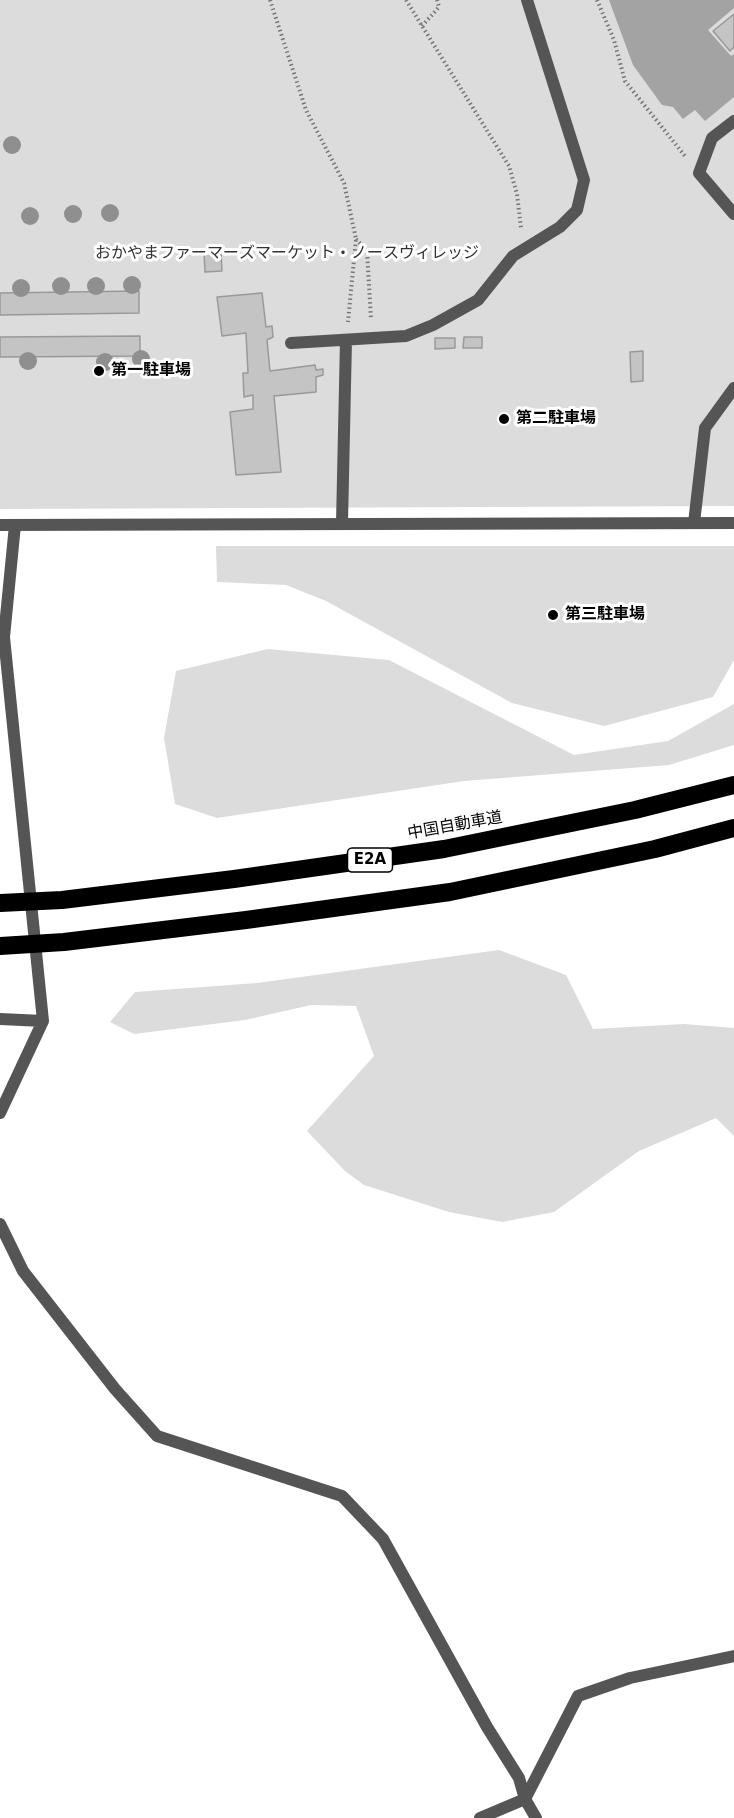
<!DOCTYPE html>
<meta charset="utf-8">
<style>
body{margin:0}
canvas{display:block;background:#fff}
</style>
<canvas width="734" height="1818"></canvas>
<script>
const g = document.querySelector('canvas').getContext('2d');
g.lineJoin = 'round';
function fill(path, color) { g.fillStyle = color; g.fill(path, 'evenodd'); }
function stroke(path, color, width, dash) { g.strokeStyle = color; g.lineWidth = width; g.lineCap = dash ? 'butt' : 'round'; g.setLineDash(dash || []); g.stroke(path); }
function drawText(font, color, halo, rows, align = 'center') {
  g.font = font + ' "DejaVu Sans","Noto Sans JP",sans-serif'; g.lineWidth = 6; g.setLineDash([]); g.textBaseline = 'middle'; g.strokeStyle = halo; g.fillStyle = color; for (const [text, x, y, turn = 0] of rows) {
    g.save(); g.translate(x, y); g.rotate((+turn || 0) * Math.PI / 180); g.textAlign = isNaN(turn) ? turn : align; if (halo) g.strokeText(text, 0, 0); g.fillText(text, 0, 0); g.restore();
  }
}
fill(new Path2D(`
 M0,0H734V506L0,509Z
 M216,546H734V660L713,697L604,726L512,703L326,601L286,585L217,582Z
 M268,649L389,660L574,755L668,741L734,704V745L669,765L464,781L217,818L175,804L164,738L176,671Z
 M499,950L566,975L593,1029L684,1024L734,1028V1136L716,1118L639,1151L554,1212L502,1222L449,1212L364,1185L345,1171L307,1131L374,1056L356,1006L311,1005L245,1020L134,1034L110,1022L135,992L257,983Z`), '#dcdcdc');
fill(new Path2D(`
 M609,0H734V8L708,30L731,56L734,54V97L705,121L695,110L683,119L673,107L662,105L633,65Z`), '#a3a3a3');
const building = new Path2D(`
 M734,14V47L730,51L713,31Z
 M204,251H221L222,271L205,272Z
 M139,291V313L0,315V293Z
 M262,293L266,327L272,326L273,337L267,340L270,371L315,365L316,370L323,369V375L316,377V392L274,396L281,472L236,475L230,412L253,409V395L244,397L243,373H248L246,333L222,336L217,297Z
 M140,336V356L0,357V337Z
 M464,337H482V348H463Z
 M435,338H455V348L435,349Z
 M643,351V381L631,382L630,352Z`);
fill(building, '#c4c4c4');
stroke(building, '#999', 1.5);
stroke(new Path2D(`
 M270,0L306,110L344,183L356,239L348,322
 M406,0L509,166L517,194L521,228
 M597,0L614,40L625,81L685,156
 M422,26L439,7L437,0
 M356,239L367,251L371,319`), '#777', 4, [1.5, 3]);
stroke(new Path2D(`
 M734,121L712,138L699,173L734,214
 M291,343L406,336L433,325L478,300L513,256L560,227L577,210L584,180L527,0
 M342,523L346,340
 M694,523L705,428L734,388`), '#555', 12);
stroke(new Path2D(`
 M0,1019L43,1021
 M0,1113L43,1021L4,637L15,525
 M0,1224L23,1271L115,1389L157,1436L342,1496L383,1539L487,1727L519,1778L525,1799L536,1818
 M480,1818L525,1799L578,1696L630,1678L734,1656`), '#555', 12);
stroke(new Path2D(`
 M0,525L734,523`), '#555', 12);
stroke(new Path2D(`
 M0,903L62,900L234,879L444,849L635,810L734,785
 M0,946L64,942L246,920L450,892L655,849L734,828`), '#000', 18);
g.fillStyle = '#8f8f8f';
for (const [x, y] of [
 [12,145],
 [110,213],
 [73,214],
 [30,216],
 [132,285],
 [61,286],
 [96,286],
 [21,288],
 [141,359],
 [28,361],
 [105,362]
]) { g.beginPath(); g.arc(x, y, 9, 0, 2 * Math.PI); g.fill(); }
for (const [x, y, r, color] of [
 [99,371,6,"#000"],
 [504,419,6,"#000"],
 [553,615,6,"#000"]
]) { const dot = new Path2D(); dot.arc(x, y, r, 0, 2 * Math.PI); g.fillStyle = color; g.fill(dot); stroke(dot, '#fff', 2); }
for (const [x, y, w] of [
 [370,860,45]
]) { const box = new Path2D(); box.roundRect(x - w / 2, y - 12, w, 24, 4.5); g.fillStyle = '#fff'; g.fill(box); stroke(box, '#000', 1.5); }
drawText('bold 15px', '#000', null, [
 ["E2A",370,860]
]);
drawText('16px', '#333', '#fff', [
 ["おかやまファーマーズマーケット・ノースヴィレッジ",287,254]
]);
drawText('bold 16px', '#000', '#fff', [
 ["第一駐車場",111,371],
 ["第二駐車場",516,419],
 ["第三駐車場",565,615]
], 'left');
drawText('16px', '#000', '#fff', [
 ["中国自動車道",455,826,-10]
]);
</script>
